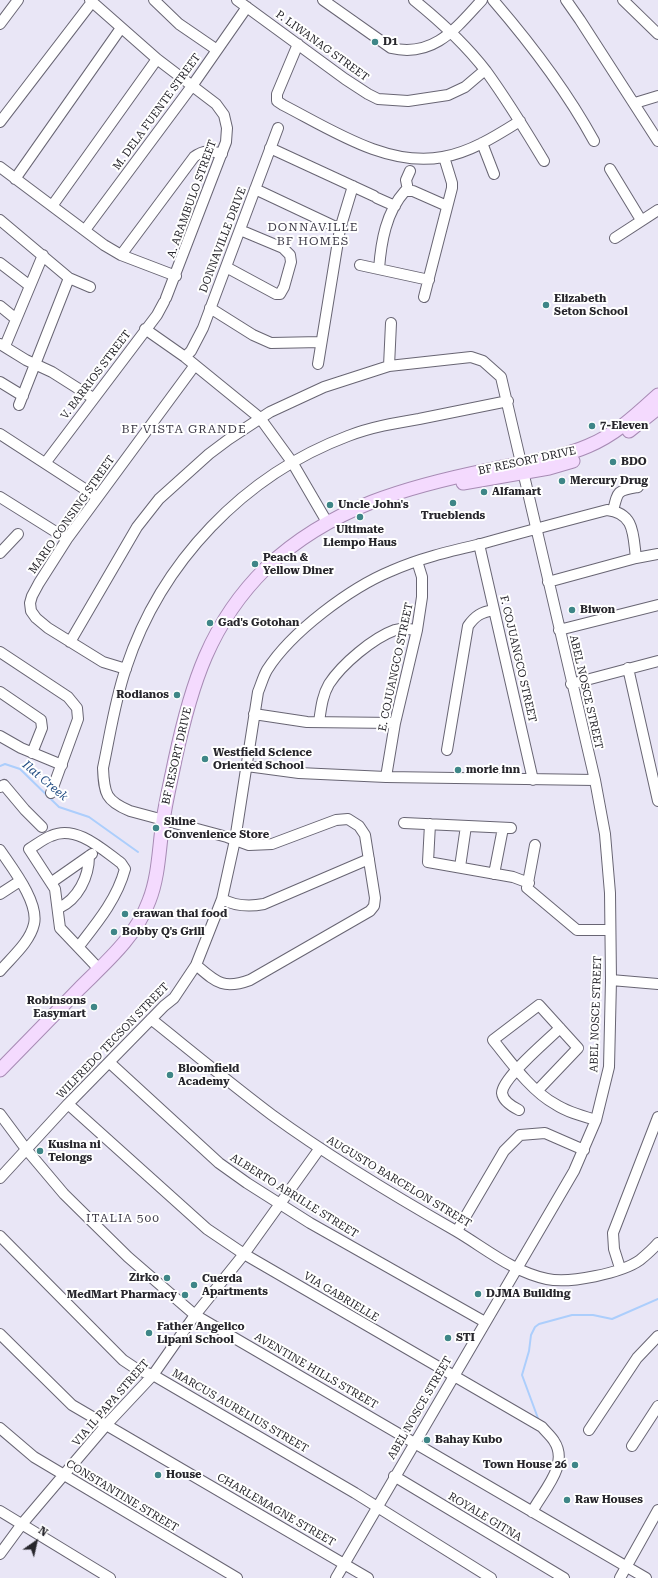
<!DOCTYPE html>
<style>
body{margin:0}
#map{position:relative;width:658px;height:1578px;overflow:hidden;background:#e9e6f6;font-family:"Roboto Serif",serif}
canvas{display:block}
.north{position:absolute;left:16px;top:1522px;width:40px;height:40px;-webkit-text-stroke:3px #fff;paint-order:stroke;rotate:34deg;font-size:11px;font-weight:700;line-height:16px;text-align:center;color:#27262c}
.north::after{content:'';display:block;margin:auto;width:14px;height:18px;background:#27262c;clip-path:polygon(50% 0,100% 100%,50% 72%,0 100%)}
</style>
<div id="map">
<canvas width="658" height="1578"></canvas>
<div class="north">N</div>
</div>
<script>
const g = document.querySelector('canvas').getContext('2d');
g.lineJoin = 'round';
function stroke(path, color, width, dash) { g.strokeStyle = color; g.lineWidth = width; g.lineCap = dash ? 'butt' : 'round'; g.setLineDash(dash || []); g.stroke(path); }
function drawText(font, color, halo, rows, align = 'center') {
  g.font = font + ' "Roboto Serif",serif'; g.lineWidth = 4; g.setLineDash([]); g.textBaseline = 'middle'; g.strokeStyle = halo; g.fillStyle = color; for (const [text, x, y, turn = 0] of rows) {
    g.save(); g.translate(x, y); g.rotate((+turn || 0) * Math.PI / 180); g.textAlign = isNaN(turn) ? turn : align; if (halo) g.strokeText(text, 0, 0); g.fillText(text, 0, 0); g.restore();
  }
}
stroke(new Path2D(`
 M0,766L5,764L20,769L59,807L89,817L138,852
 M539,1421L522,1375L529,1351L531,1335L535,1327L539,1324L572,1315H593L612,1319L658,1299`), '#accefc', 2);
const minor = new Path2D(`
 M90,0L157,59L216,104L224,115L227,128L226,142L166,298
 M154,0L179,24L217,50
 M237,0L345,79L368,94L378,99L408,101L448,95L465,87L485,70
 M323,0L391,48C434,58 456,28 482,0
 M414,0C440,21 466,45 486,71C507,100 526,131 544,161
 M493,0C531,44 566,90 594,141
 M566,0L580,20L658,141
 M623,0L658,34
 M0,24L18,0
 M298,44L277,94V101L283,105C330,129 388,168 443,157C471,152 496,136 520,121
 M635,103L658,96
 M0,122L92,2
 M482,143L494,174
 M270,148L374,196
 M0,167L104,245L121,255L176,276
 M610,169L641,220
 M15,179L121,28
 M255,189L340,229
 M408,190L406,180L410,171
 M377,198L395,206
 M52,206L157,59
 M0,220L69,278L90,287
 M85,230L192,86L247,7
 M615,238L658,210
 M121,255L194,157C204,149 211,151 222,154
 M0,263L30,286
 M360,265L429,280
 M226,267L276,294H280L284,287L291,262L290,255L283,248L240,230
 M379,269C381,242 386,212 405,191H413L447,206
 M424,297L452,188V183L444,157
 M0,306L16,319
 M210,308L253,335L271,343L321,342
 M145,329L185,357L260,418L292,462L327,522
 M0,344L26,360L52,372L93,398
 M5,346L43,255
 M185,357L191,351L203,328L278,128
 M318,364L340,229L353,186
 M389,366L391,323
 M0,382L23,396
 M19,405L69,278
 M0,434L97,497
 M46,462L157,315L164,302
 M0,497L67,539
 M613,511C618,490 617,491 638,487
 M479,544L533,780
 M0,553L18,534
 M548,582L636,558L658,554
 M559,630L658,605
 M70,642L137,527L159,499L209,454L229,439L270,412L324,387L389,366L471,357L483,361L501,377L595,780L605,834L610,893L611,980L609,1067L596,1120L574,1171L336,1578
 M0,652L68,697L77,708L78,719L51,793
 M628,668L658,801
 M126,669L103,662L48,628L36,618L31,611L30,603L32,596L39,583L67,539L195,365
 M571,684L658,661
 M0,692L41,720L42,728L32,753
 M254,714L307,722L395,723
 M319,722C321,709 322,696 329,684C342,664 373,638 395,630C402,628 410,629 417,630
 M0,736L21,748L62,765
 M447,750L468,626C475,616 481,612 494,610
 M247,766L299,773L386,777L595,780
 M386,777L395,723L417,630L422,597V577L417,561
 M0,787L4,785L25,810L42,827
 M404,823L511,828
 M430,824L428,862L513,877L529,883
 M535,845L527,888L577,930H610
 M0,850C12,868 39,902 34,924C30,942 12,957 0,971
 M460,867L466,826
 M494,874L503,828
 M52,882L92,854
 M0,894L20,881
 M222,899C235,906 249,907 264,904L369,859
 M59,908C78,899 89,877 89,856
 M79,946C97,923 117,899 125,869L121,863C103,850 76,824 51,836C43,839 36,845 29,849L55,889L60,928L99,969
 M196,965C216,982 223,990 250,980L370,911L374,906L375,898L365,835L359,826L348,819L336,820L272,844L249,845L227,837L130,811C106,801 104,794 103,768C110,735 115,700 126,668C161,562 244,475 348,436C371,427 395,423 419,419C448,413 478,407 508,401
 M611,980L658,984
 M151,1019C191,1051 231,1084 272,1115C331,1158 393,1195 456,1231C485,1248 513,1272 547,1279C569,1284 622,1273 640,1260C646,1255 653,1249 658,1243
 M110,1063L219,1163L247,1183L310,1223L485,1322
 M538,1090L578,1048L539,1005L493,1040C510,1061 531,1091 555,1104C567,1112 582,1116 596,1120
 M68,1104L207,1229L244,1254L542,1427C546,1432 551,1436 554,1441C570,1465 542,1492 532,1512
 M519,1110C513,1107 503,1101 502,1093C502,1078 549,1039 560,1028
 M0,1114L26,1149L64,1194L128,1257L195,1315L646,1578
 M0,1178L68,1104L164,1006L174,998L196,965L222,899L235,840L258,692C261,685 263,677 267,670C291,632 350,588 391,571C420,558 451,551 481,544C523,532 565,521 607,510C635,513 633,535 636,558
 M457,1231L504,1151L520,1135L545,1133L584,1150
 M0,1236L123,1360L138,1370L153,1375L355,1493L491,1578
 M620,1268L614,1249L613,1233L658,1117
 M0,1334L72,1405L368,1578
 M0,1428L34,1457L237,1578
 M589,1430L637,1358L658,1336
 M632,1446L658,1406
 M394,1476L564,1578
 M0,1511L110,1578
 M0,1554L22,1524L107,1424L153,1375L195,1315L244,1254L320,1148
 M620,1578L658,1510`);
const major = new Path2D(`
 M629,431L658,408
 M463,483L549,468L573,461
 M0,1070C26,1043 53,1016 79,989C105,963 136,937 149,901C159,876 159,847 163,821C166,800 171,780 175,760C191,685 210,623 266,568C330,507 409,486 493,469C524,462 558,459 588,446C615,435 636,415 658,395`);
stroke(minor, '#686573', 12);
stroke(major, '#a78bb4', 15);
stroke(minor, '#fff', 10);
stroke(major, '#f4dafe', 13);
for (const [x, y, r, color] of [
 [375,42,4,"#3e8687"],
 [546,305,4,"#3e8687"],
 [592,426,4,"#3e8687"],
 [613,462,4,"#3e8687"],
 [562,481,4,"#3e8687"],
 [484,492,4,"#3e8687"],
 [453,503,4,"#3e8687"],
 [330,505,4,"#3e8687"],
 [360,517,4,"#3e8687"],
 [255,564,4,"#3e8687"],
 [572,610,4,"#3e8687"],
 [210,623,4,"#3e8687"],
 [177,695,4,"#3e8687"],
 [205,759,4,"#3e8687"],
 [458,770,4,"#3e8687"],
 [156,828,4,"#3e8687"],
 [125,914,4,"#3e8687"],
 [114,932,4,"#3e8687"],
 [94,1007,4,"#3e8687"],
 [170,1075,4,"#3e8687"],
 [40,1151,4,"#3e8687"],
 [167,1278,4,"#3e8687"],
 [194,1285,4,"#3e8687"],
 [478,1294,4,"#3e8687"],
 [185,1295,4,"#3e8687"],
 [149,1333,4,"#3e8687"],
 [448,1338,4,"#3e8687"],
 [427,1440,4,"#3e8687"],
 [575,1465,4,"#3e8687"],
 [158,1475,4,"#3e8687"],
 [567,1500,4,"#3e8687"]
]) { const dot = new Path2D(); dot.arc(x, y, r, 0, 2 * Math.PI); g.fillStyle = color; g.fill(dot); stroke(dot, '#fff', 1.5); }
drawText('bold 11px', '#27262c', '#fff', [
 ["D1",383,42],
 ["Elizabeth",554,299],
 ["Seton School",554,312],
 ["7-Eleven",600,426],
 ["BDO",621,462],
 ["Mercury Drug",570,481],
 ["Alfamart",492,492],
 ["Uncle John's",338,505],
 ["Trueblends",453,516,"center"],
 ["Ultimate",360,530,"center"],
 ["Liempo Haus",360,543,"center"],
 ["Peach &",263,558],
 ["Yellow Diner",263,571],
 ["Biwon",580,610],
 ["Gad's Gotohan",218,623],
 ["Rodianos",169,695,"right"],
 ["Westfield Science",213,753],
 ["Oriented School",213,766],
 ["morie inn",466,770],
 ["Shine",164,822],
 ["Convenience Store",164,835],
 ["erawan thai food",133,914],
 ["Bobby Q's Grill",122,932],
 ["Robinsons",86,1001,"right"],
 ["Easymart",86,1014,"right"],
 ["Bloomfield",178,1069],
 ["Academy",178,1082],
 ["Kusina ni",48,1145],
 ["Telongs",48,1158],
 ["Zirko",159,1278,"right"],
 ["Cuerda",202,1279],
 ["Apartments",202,1292],
 ["DJMA Building",486,1294],
 ["MedMart Pharmacy",177,1295,"right"],
 ["Father Angelico",157,1327],
 ["Lipani School",157,1340],
 ["STI",456,1338],
 ["Bahay Kubo",435,1440],
 ["Town House 26",567,1465,"right"],
 ["House",166,1475],
 ["Raw Houses",575,1500]
], 'left');
drawText('11px', '#27262c', '#fff', [
 ["P. LIWANAG STREET",322,46,36],
 ["M. DELA FUENTE STREET",157,112,-54],
 ["A. ARAMBULO STREET",192,199,-70],
 ["DONNAVILLE DRIVE",223,240,-69],
 ["V. BARRIOS STREET",96,375,-53],
 ["BF RESORT DRIVE",527,461,-12],
 ["MARIO CONSING STREET",72,515,-55],
 ["F. COJUANGCO STREET",518,659,77],
 ["E. COJUANGCO STREET",396,667,-78],
 ["ABEL NOSCE STREET",586,692,77],
 ["BF RESORT DRIVE",177,756,-77],
 ["ABEL NOSCE STREET",596,1014,-88],
 ["WILFREDO TECSON STREET",113,1041,-46],
 ["AUGUSTO BARCELON STREET",399,1182,31],
 ["ALBERTO ABRILLE STREET",294,1196,32],
 ["VIA GABRIELLE",341,1297,31],
 ["AVENTINE HILLS STREET",316,1371,30],
 ["VIA IL PAPA STREET",111,1403,-49],
 ["ABEL NOSCE STREET",420,1408,-60],
 ["MARCUS AURELIUS STREET",240,1411,30],
 ["CONSTANTINE STREET",122,1496,31],
 ["CHARLEMAGNE STREET",276,1510,30],
 ["ROYALE GITNA",485,1517,31]
]);
g.letterSpacing = '1px';
drawText('12px', '#3e3b48', '#fff', [
 ["DONNAVILLE",313,227],
 ["BF HOMES",313,241],
 ["BF VISTA GRANDE",184,429],
 ["ITALIA 500",123,1218]
]);
g.letterSpacing = '0px';
drawText('italic 12px', '#1e4a81', '#fff', [
 ["Ilat Creek",45,781,40]
]);
</script>
